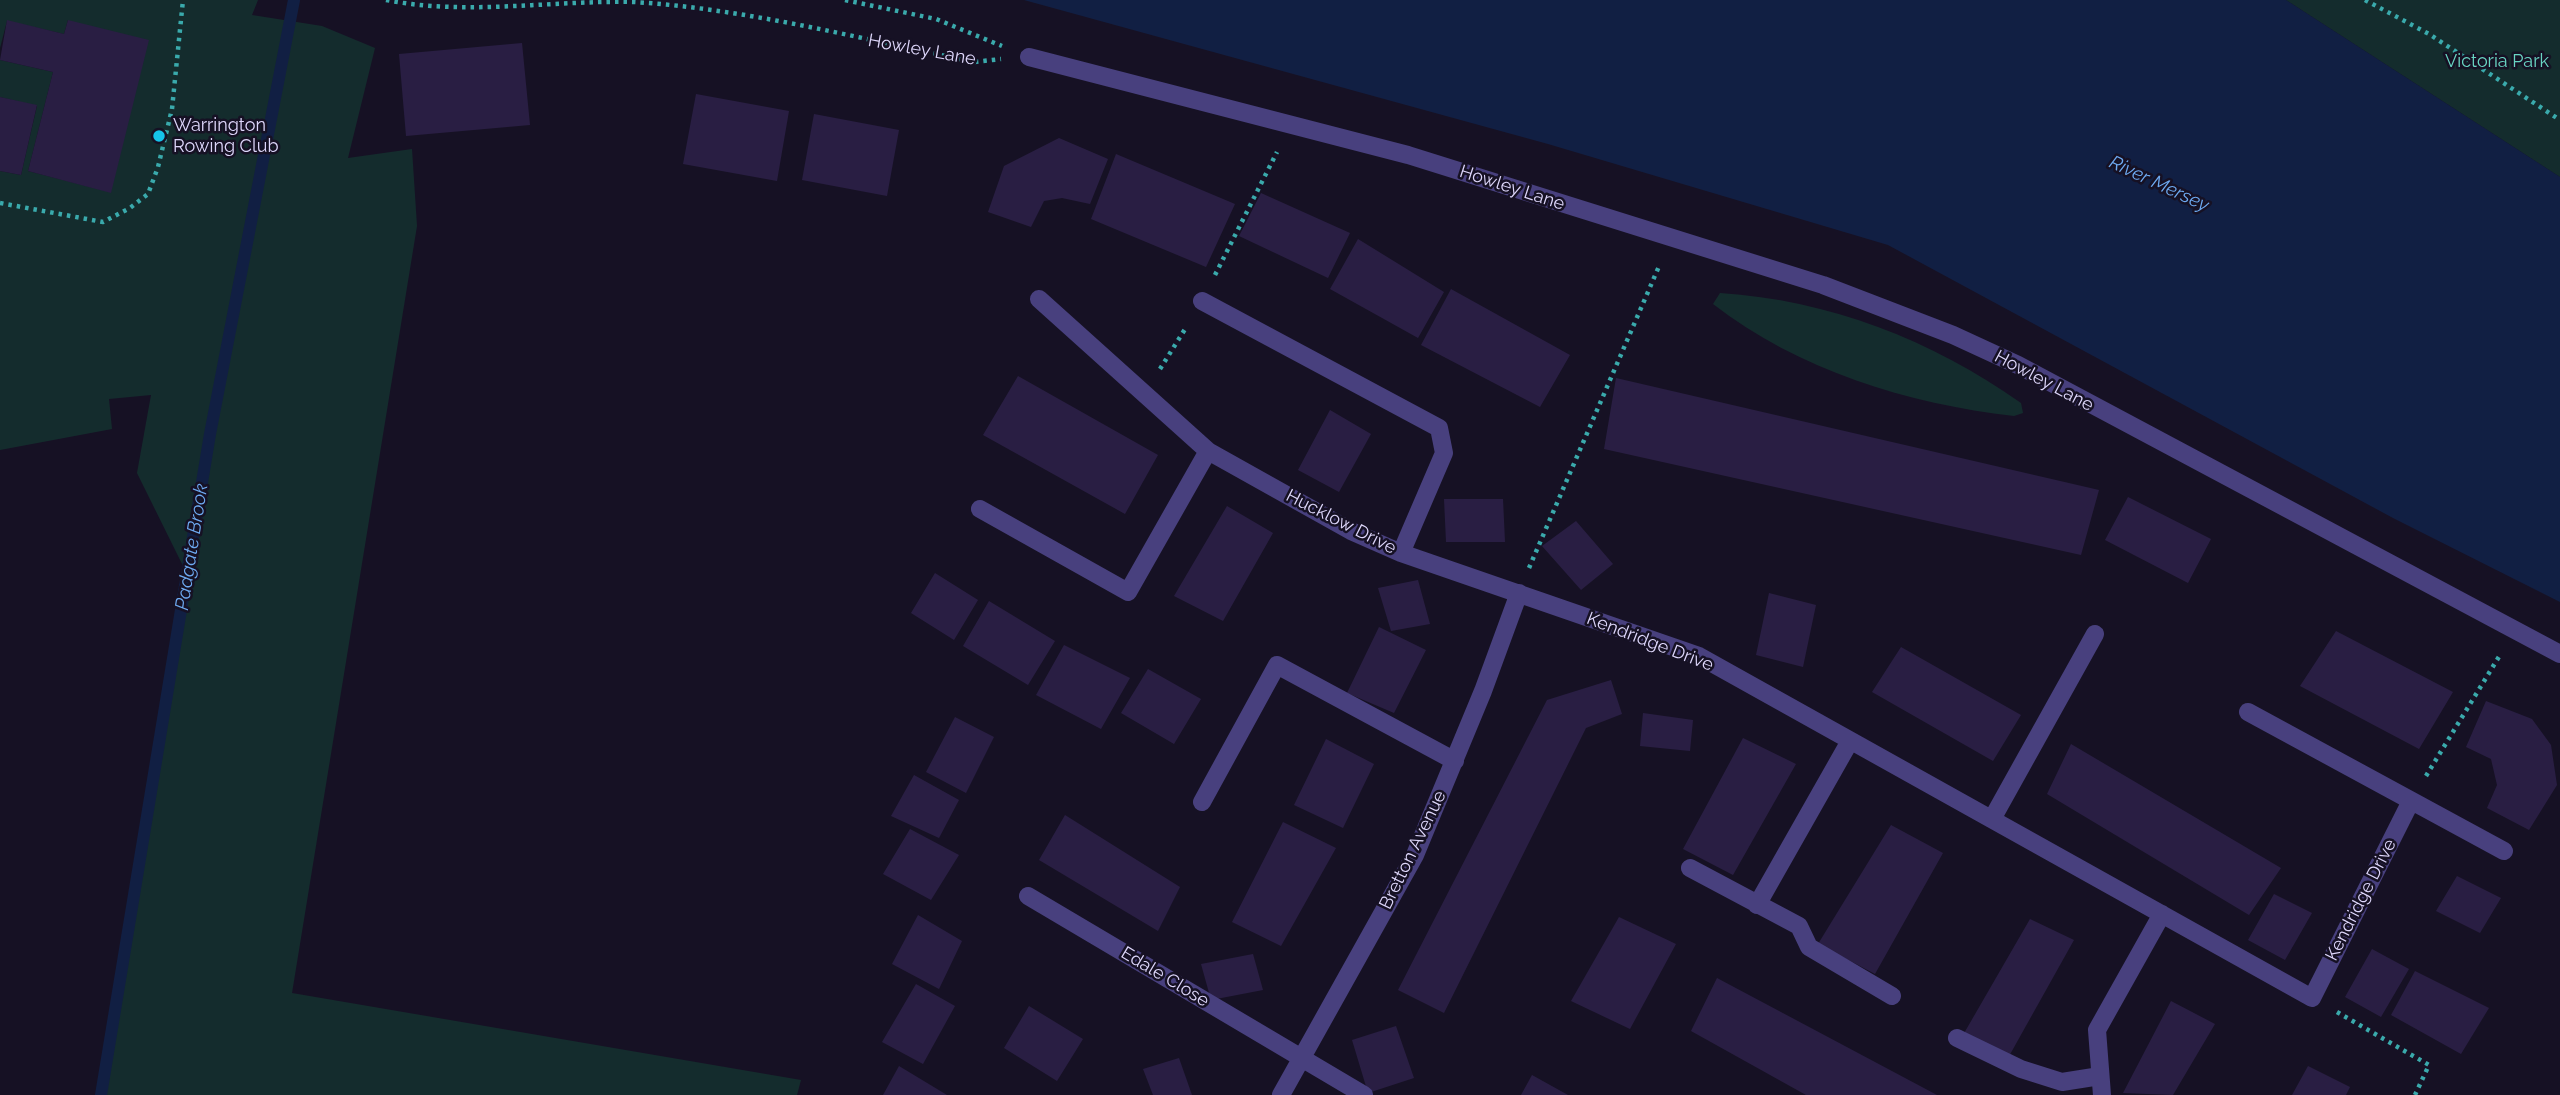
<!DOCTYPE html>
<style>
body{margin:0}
canvas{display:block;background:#161124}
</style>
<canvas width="2560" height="1095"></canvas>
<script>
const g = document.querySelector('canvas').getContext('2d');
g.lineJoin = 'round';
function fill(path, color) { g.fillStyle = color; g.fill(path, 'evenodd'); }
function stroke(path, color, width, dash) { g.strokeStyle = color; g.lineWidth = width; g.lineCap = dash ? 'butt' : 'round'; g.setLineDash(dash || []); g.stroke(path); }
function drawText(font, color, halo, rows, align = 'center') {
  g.font = font + ' Raleway,sans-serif'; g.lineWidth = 5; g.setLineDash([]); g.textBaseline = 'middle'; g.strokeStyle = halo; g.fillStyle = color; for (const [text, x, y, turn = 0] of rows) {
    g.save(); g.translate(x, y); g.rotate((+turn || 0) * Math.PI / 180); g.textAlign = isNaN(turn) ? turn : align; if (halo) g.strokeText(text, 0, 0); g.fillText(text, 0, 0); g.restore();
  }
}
fill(new Path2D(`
 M0,0H258L252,15L322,26L375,48L348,158L412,149L417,226L292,993L801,1080L797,1095H99L187,574L137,473L151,395L109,399L112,429L0,450V171L21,175L37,106L0,97V60L53,72L28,171L110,192L68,20L64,34L7,21L0,48Z
 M2286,0H2560V177Z
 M1720,293C1829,300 1932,340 2021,403L2023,413L2014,416C1908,404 1798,370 1713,304Z`), '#142c2d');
fill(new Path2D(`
 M1024,0H2286L2560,177V602L2393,518L1888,245L1548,144Z`), '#111f43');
stroke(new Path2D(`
 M101,1095L210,434L294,0`), '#111f43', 12);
fill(new Path2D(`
 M7,20L64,34L68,20L149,40L111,193L28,171L53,72L0,60Z
 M522,43L530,125L406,136L399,54Z
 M696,94L789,111L777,181L683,164Z
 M0,97L37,105L21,175L0,171Z
 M814,114L899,130L887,196L802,180Z
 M1059,138L1108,159L1090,204L1062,198L1044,201L1031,227L988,212L1004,166Z
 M1116,154L1235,204L1206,267L1091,219Z
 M1261,193L1350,233L1328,278L1239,236Z
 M1358,239L1444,292L1418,338L1330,289Z
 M1451,289L1570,355L1540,407L1421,345Z
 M1018,376L1158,455L1125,514L983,435Z
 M1616,378L2099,490L2081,555L1604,449Z
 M1330,410L1371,434L1339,492L1298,470Z
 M2128,497L2211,539L2188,583L2105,540Z
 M1444,499H1503L1505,542H1446Z
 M1227,506L1273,533L1223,621L1174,596Z
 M1576,521L1613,564L1581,590L1542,546Z
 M935,573L978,600L954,640L911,613Z
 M1418,580L1430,624L1391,631L1378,588Z
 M1769,593L1816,605L1803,667L1756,655Z
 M989,601L1055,641L1028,685L963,646Z
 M1379,627L1426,650L1394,713L1347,693Z
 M2336,631L2453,692L2419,749L2300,686Z
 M1064,645L1130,678L1101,729L1036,695Z
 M1901,647L2021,715L1993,761L1872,692Z
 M1148,669L1201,699L1174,744L1121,713Z
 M1611,680L1622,714L1586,728L1444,1013L1398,990L1547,700Z
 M2486,701L2532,719L2551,745L2557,785L2529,830L2487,808L2497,785L2491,759L2466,747Z
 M1643,713L1693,720L1690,751L1640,746Z
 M955,717L994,737L966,793L926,772Z
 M1743,738L1796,764L1733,875L1683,849Z
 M1326,739L1374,764L1343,828L1294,805Z
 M2071,744L2281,868L2249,915L2047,794Z
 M914,775L959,800L939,838L891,816Z
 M1065,815L1180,887L1158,931L1039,860Z
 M1283,822L1336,848L1281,946L1232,922Z
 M1891,825L1943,853L1875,974L1818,944Z
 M910,829L959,855L931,900L883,874Z
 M2457,876L2501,898L2480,933L2436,911Z
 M2274,894L2312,913L2285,960L2248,940Z
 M918,915L962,941L939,989L892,964Z
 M1619,917L1676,944L1630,1029L1571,1001Z
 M2030,919L2074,940L2008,1058L1963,1035Z
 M2372,949L2409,969L2381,1017L2345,997Z
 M1253,954L1263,990L1211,1000L1201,964Z
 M2415,971L2489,1008L2461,1054L2391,1015Z
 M1717,978L1937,1095H1806L1691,1031Z
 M916,984L955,1006L923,1064L882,1042Z
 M2171,1001L2215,1024L2173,1095L2123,1093Z
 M1029,1006L1083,1039L1057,1081L1004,1048Z
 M1396,1026L1414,1078L1368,1093L1352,1040Z
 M1179,1058L1192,1095H1153L1143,1069Z
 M899,1066L947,1095H883Z
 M2308,1066L2350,1087L2346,1095H2292Z
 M1532,1075L1568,1095H1521Z`), '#291e43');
stroke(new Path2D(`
 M386,0C467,16 552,0 634,2C748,9 862,39 974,62L1001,59
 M845,0L936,19L1002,46
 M2365,0L2429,34L2560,120
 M0,203L103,222L130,208L148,194L158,167L172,109L183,0
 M1215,275L1277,152
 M1160,369L1187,326
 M1529,568L1660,264
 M2426,776L2500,655
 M2337,1012L2429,1065L2415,1095`), '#3aaaac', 4.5, [3.5, 5]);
stroke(new Path2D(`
 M1029,57L1408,155L1823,285L1953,335L2018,365L2560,654
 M1039,299L1208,451L1351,531L1401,553L1699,656L2312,998L2411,801
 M1202,301L1439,428L1444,453L1401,553
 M980,509L1128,592L1208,451
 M2248,712L2504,851
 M1202,802L1277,665L1455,761
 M1992,819L2095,634
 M1690,868L1799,926L1809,947L1892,996
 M1028,896L1364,1095
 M1757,905L1850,741
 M1957,1038L2021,1069L2062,1082L2100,1076
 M1281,1095L1415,855L1483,691L1519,593
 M2102,1095L2097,1030L2162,914`), '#48407e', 18);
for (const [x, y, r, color] of [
 [159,136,7,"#15c3e9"]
]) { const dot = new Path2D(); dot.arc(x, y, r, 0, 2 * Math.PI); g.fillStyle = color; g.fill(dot); stroke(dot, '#161124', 2.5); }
drawText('18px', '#ded7fb', '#161124', [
 ["Howley Lane",922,50,10],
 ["Howley Lane",1512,188,18],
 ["Howley Lane",2044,381,28],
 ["Hucklow Drive",1341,522,27],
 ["Kendridge Drive",1650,642,21],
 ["Bretton Avenue",1413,850,-64],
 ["Kendridge Drive",2361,900,-63],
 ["Edale Close",1165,977,31]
]);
drawText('18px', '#69d5c3', '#161124', [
 ["Victoria Park",2497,62]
]);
drawText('18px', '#ded7fb', '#161124', [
 ["Warrington",173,126],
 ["Rowing Club",173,147]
], 'left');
drawText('italic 19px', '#6eaaf2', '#161124', [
 ["River Mersey",2159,184,25],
 ["Padgate Brook",192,547,-81]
]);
</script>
